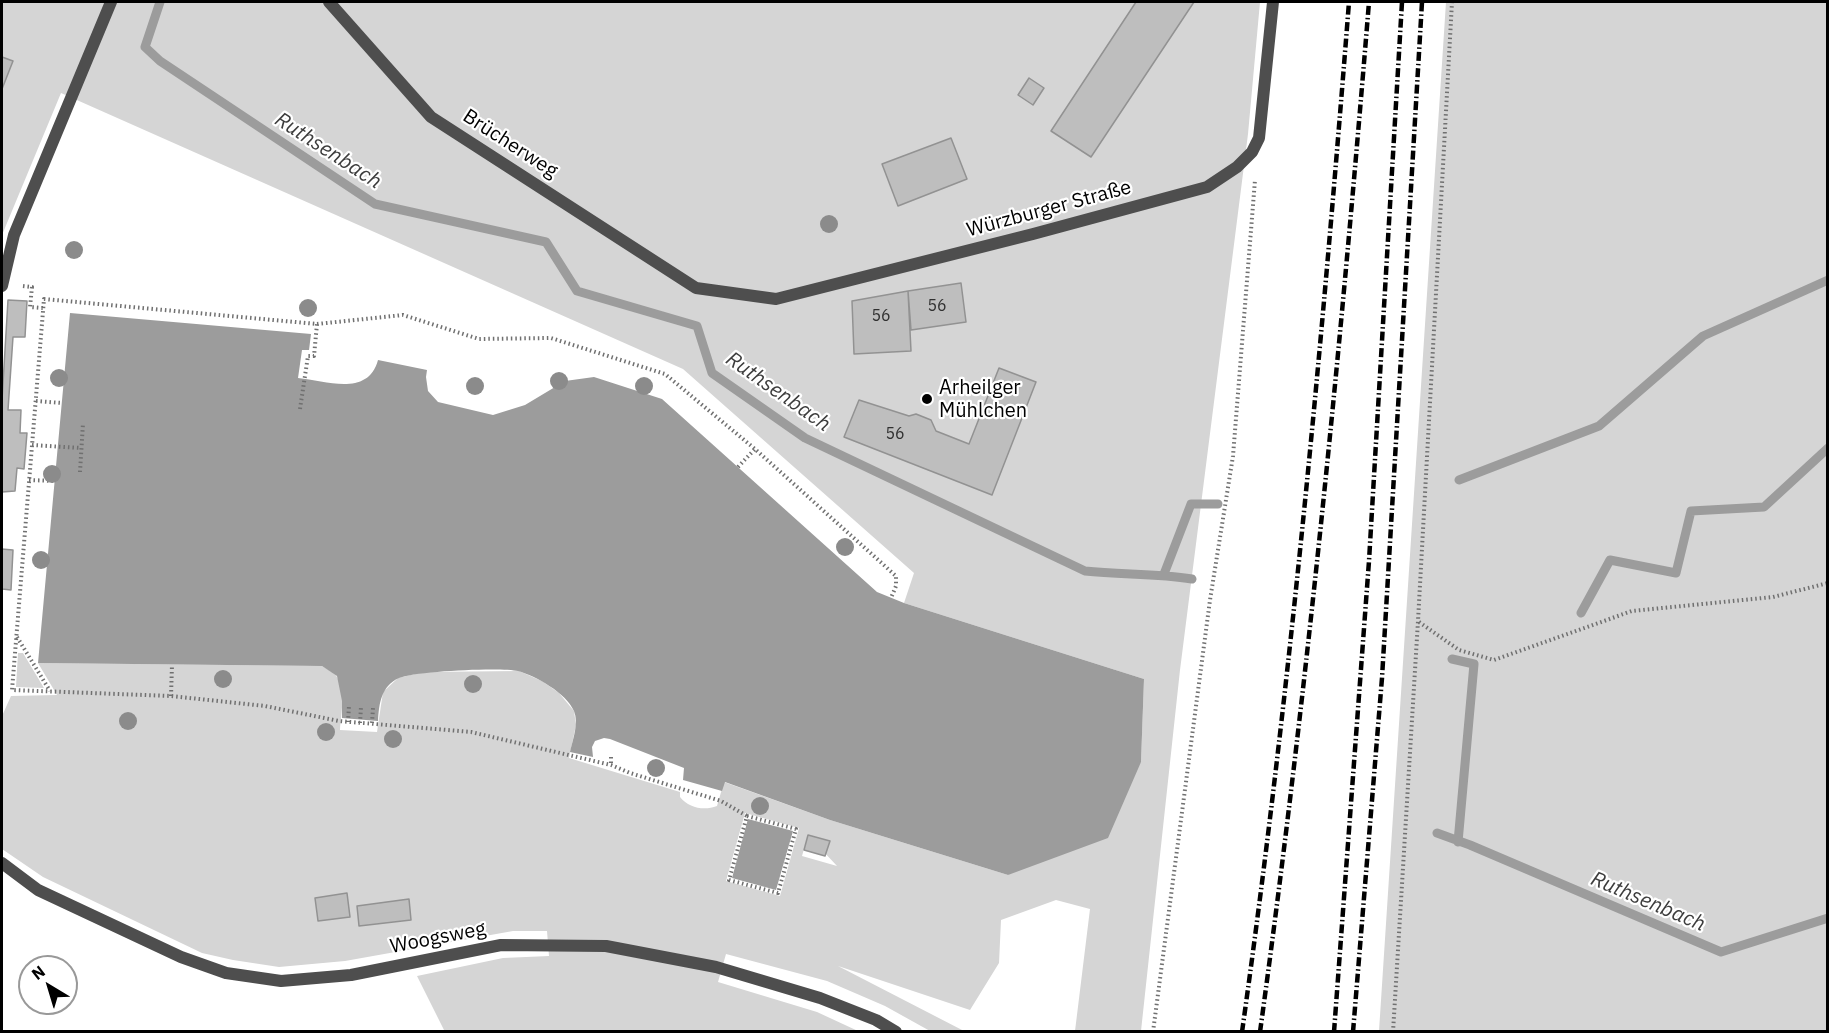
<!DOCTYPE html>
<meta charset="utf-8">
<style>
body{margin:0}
#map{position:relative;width:1829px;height:1033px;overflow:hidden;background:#fff;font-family:"IBM Plex Sans",sans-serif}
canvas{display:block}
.frame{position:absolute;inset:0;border:3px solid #000;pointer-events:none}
.north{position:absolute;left:18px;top:955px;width:60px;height:60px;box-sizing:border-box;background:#fff;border:2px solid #999;border-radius:50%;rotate:322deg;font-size:16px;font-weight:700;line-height:24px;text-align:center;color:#000}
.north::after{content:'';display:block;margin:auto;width:21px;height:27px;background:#000;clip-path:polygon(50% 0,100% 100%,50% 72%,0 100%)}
</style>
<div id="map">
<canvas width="1829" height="1033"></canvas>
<div class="frame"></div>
<div class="north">N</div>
</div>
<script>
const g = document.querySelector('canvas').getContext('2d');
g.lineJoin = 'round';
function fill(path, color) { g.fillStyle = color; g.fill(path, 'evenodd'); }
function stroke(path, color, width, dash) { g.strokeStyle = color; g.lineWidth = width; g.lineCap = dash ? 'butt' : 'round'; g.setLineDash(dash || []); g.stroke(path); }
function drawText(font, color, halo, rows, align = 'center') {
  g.font = font + ' "IBM Plex Sans",sans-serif'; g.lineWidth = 4.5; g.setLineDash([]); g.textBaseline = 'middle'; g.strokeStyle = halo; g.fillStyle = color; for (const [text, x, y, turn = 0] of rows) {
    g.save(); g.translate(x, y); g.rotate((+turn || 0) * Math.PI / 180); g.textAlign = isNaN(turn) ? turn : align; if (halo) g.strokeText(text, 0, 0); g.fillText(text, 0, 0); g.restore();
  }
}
fill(new Path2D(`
 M2,2H1260L1248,134L1180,670L1141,1031H1075L1090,909L1056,900L1001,920L999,963L970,1010L838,966L964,1031H930L885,1006L827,981L726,954L718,982L817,1012L858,1031L445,1032L417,976L503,958L549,956L547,931H513L345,961L279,967L233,960L202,953L43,877L2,849V716L11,696L57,695L38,663L322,666C327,669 335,673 337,677C346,692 341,714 340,730L377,732L383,692L398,678L423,672L519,671L542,681L559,693L574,711L576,725L569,758L680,792V797C689,808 704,811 717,806L724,782L830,820L1008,875L1141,762L1144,679L904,603L914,573L683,369L61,93L2,235ZM745,813L799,828L780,896L726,881ZM808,835L837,866L802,856ZM346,893L350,917L318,921L316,898ZM409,900L411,920L359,926L357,906Z
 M1446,2H1827V1031H1379Z
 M18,653H23L44,688L16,687Z`), '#d5d5d5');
fill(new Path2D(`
 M70,313L311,334L309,350H302L298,378C327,381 368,397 378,360L427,370L426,377L428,391L438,402L493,415L525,405L565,381L594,377L662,399L877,592L904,603L1144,679L1141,762L1108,838L1008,875L830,820L725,782L722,791L683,780L684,768L610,739L604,738L595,741L592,747L593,757L570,752C573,739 579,723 574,711C566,693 536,676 518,671C502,667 414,671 399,678C381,686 379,704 378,721L342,718V701L337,676L322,666L38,663Z
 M748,819L793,831L776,890L732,878Z`), '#9c9c9c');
stroke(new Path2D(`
 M160,2L145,47L160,61L375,204L546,242L577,291L697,326L712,373L805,438L1085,571C1121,575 1156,573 1192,579
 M1459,480L1599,426L1703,336L1828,280
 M1164,574L1191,504H1218
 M1581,613L1610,560L1676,573L1691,511L1764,507L1828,448
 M1452,659L1474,664L1458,842
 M1437,833L1470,845L1721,952L1828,918`), '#9c9c9c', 9);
const building = new Path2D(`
 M1136,2H1194L1091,157L1051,131Z
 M2,57L13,61L2,89Z
 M1029,78L1044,88L1033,105L1018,95Z
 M951,138L967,179L898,206L882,164Z
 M961,283L966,322L911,330L908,291Z
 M908,291L911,351L854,354L852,301Z
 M8,300L27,301L25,337H13L8,410H21L20,433H27L24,469L17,468L15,491L2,492V400Z
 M999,368L1036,382L992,495L844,437L859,400L909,416L916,414L931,420L936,431L969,444Z
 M2,549L13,550L11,590L2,589Z
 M808,835L830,841L825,856L804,850Z
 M347,893L350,917L318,921L315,898Z
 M409,899L411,920L359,926L357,906Z`);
fill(building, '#bebebe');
stroke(building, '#929292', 1.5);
stroke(new Path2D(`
 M23,286L32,287L30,307L43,308
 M317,324L403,315L479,339L551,338L665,374L755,449L896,576V586L891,598
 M36,401L62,403
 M300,409L308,356H314L317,324L44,299L12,690L171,696L265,706L339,721L471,732L611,765L630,773L721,801L747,816
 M32,445L81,448
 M738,467L755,449
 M80,472L83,423
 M29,480L55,481
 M1419,622L1459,650L1494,660L1632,611L1773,597L1828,583
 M17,637L50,691
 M171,696L172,665
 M348,722L349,706
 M360,723L361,707
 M372,723L373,708
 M611,757V765
 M747,816L796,829L778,893L729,880Z
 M1828,1018V1031
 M1153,1032L1210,600L1233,456L1255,180
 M1393,1032L1418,621L1452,2`), '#707070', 4, [1.5, 3]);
stroke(new Path2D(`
 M329,2L431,117L696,288L776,299L1033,234L1207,187L1237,167L1252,152L1259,138L1273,2
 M2,286L14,235L111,2`), '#4e4e4e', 12);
stroke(new Path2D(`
 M2,863L38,890L181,957L226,973L281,981L351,975L501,945L606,946L716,967L820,998L876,1020L896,1032`), '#4e4e4e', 12);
stroke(new Path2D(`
 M1242,1032C1290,690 1322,346 1349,2
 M1260,1032C1307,690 1341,346 1369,2
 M1334,1032L1369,561L1402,2
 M1353,1032L1382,678L1422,2`), '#000', 4.5, [9, 3, 1.5, 3]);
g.fillStyle = '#8b8b8b';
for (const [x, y] of [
 [829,224],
 [74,250],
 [308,308],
 [59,378],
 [559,381],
 [475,386],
 [644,386],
 [52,474],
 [845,547],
 [41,560],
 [223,679],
 [473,684],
 [128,721],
 [326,732],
 [393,739],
 [656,768],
 [760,806]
]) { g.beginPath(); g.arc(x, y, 9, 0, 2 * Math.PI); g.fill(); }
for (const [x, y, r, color] of [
 [927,399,6,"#000"]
]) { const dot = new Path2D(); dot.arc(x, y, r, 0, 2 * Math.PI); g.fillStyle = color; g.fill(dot); stroke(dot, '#fff', 2); }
drawText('16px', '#303030', null, [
 ["56",937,306],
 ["56",881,316],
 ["56",895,434]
]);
drawText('20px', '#000', '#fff', [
 ["Brücherweg",510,144,33],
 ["Würzburger Straße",1049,209,-15],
 ["Woogsweg",438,938,-11]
]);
drawText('20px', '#000', '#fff', [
 ["Arheilger",939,388],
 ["Mühlchen",939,411]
], 'left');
drawText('italic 21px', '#3d3d3d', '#fff', [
 ["Ruthsenbach",328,151,33],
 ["Ruthsenbach",778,392,35],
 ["Ruthsenbach",1648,902,23]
]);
</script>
